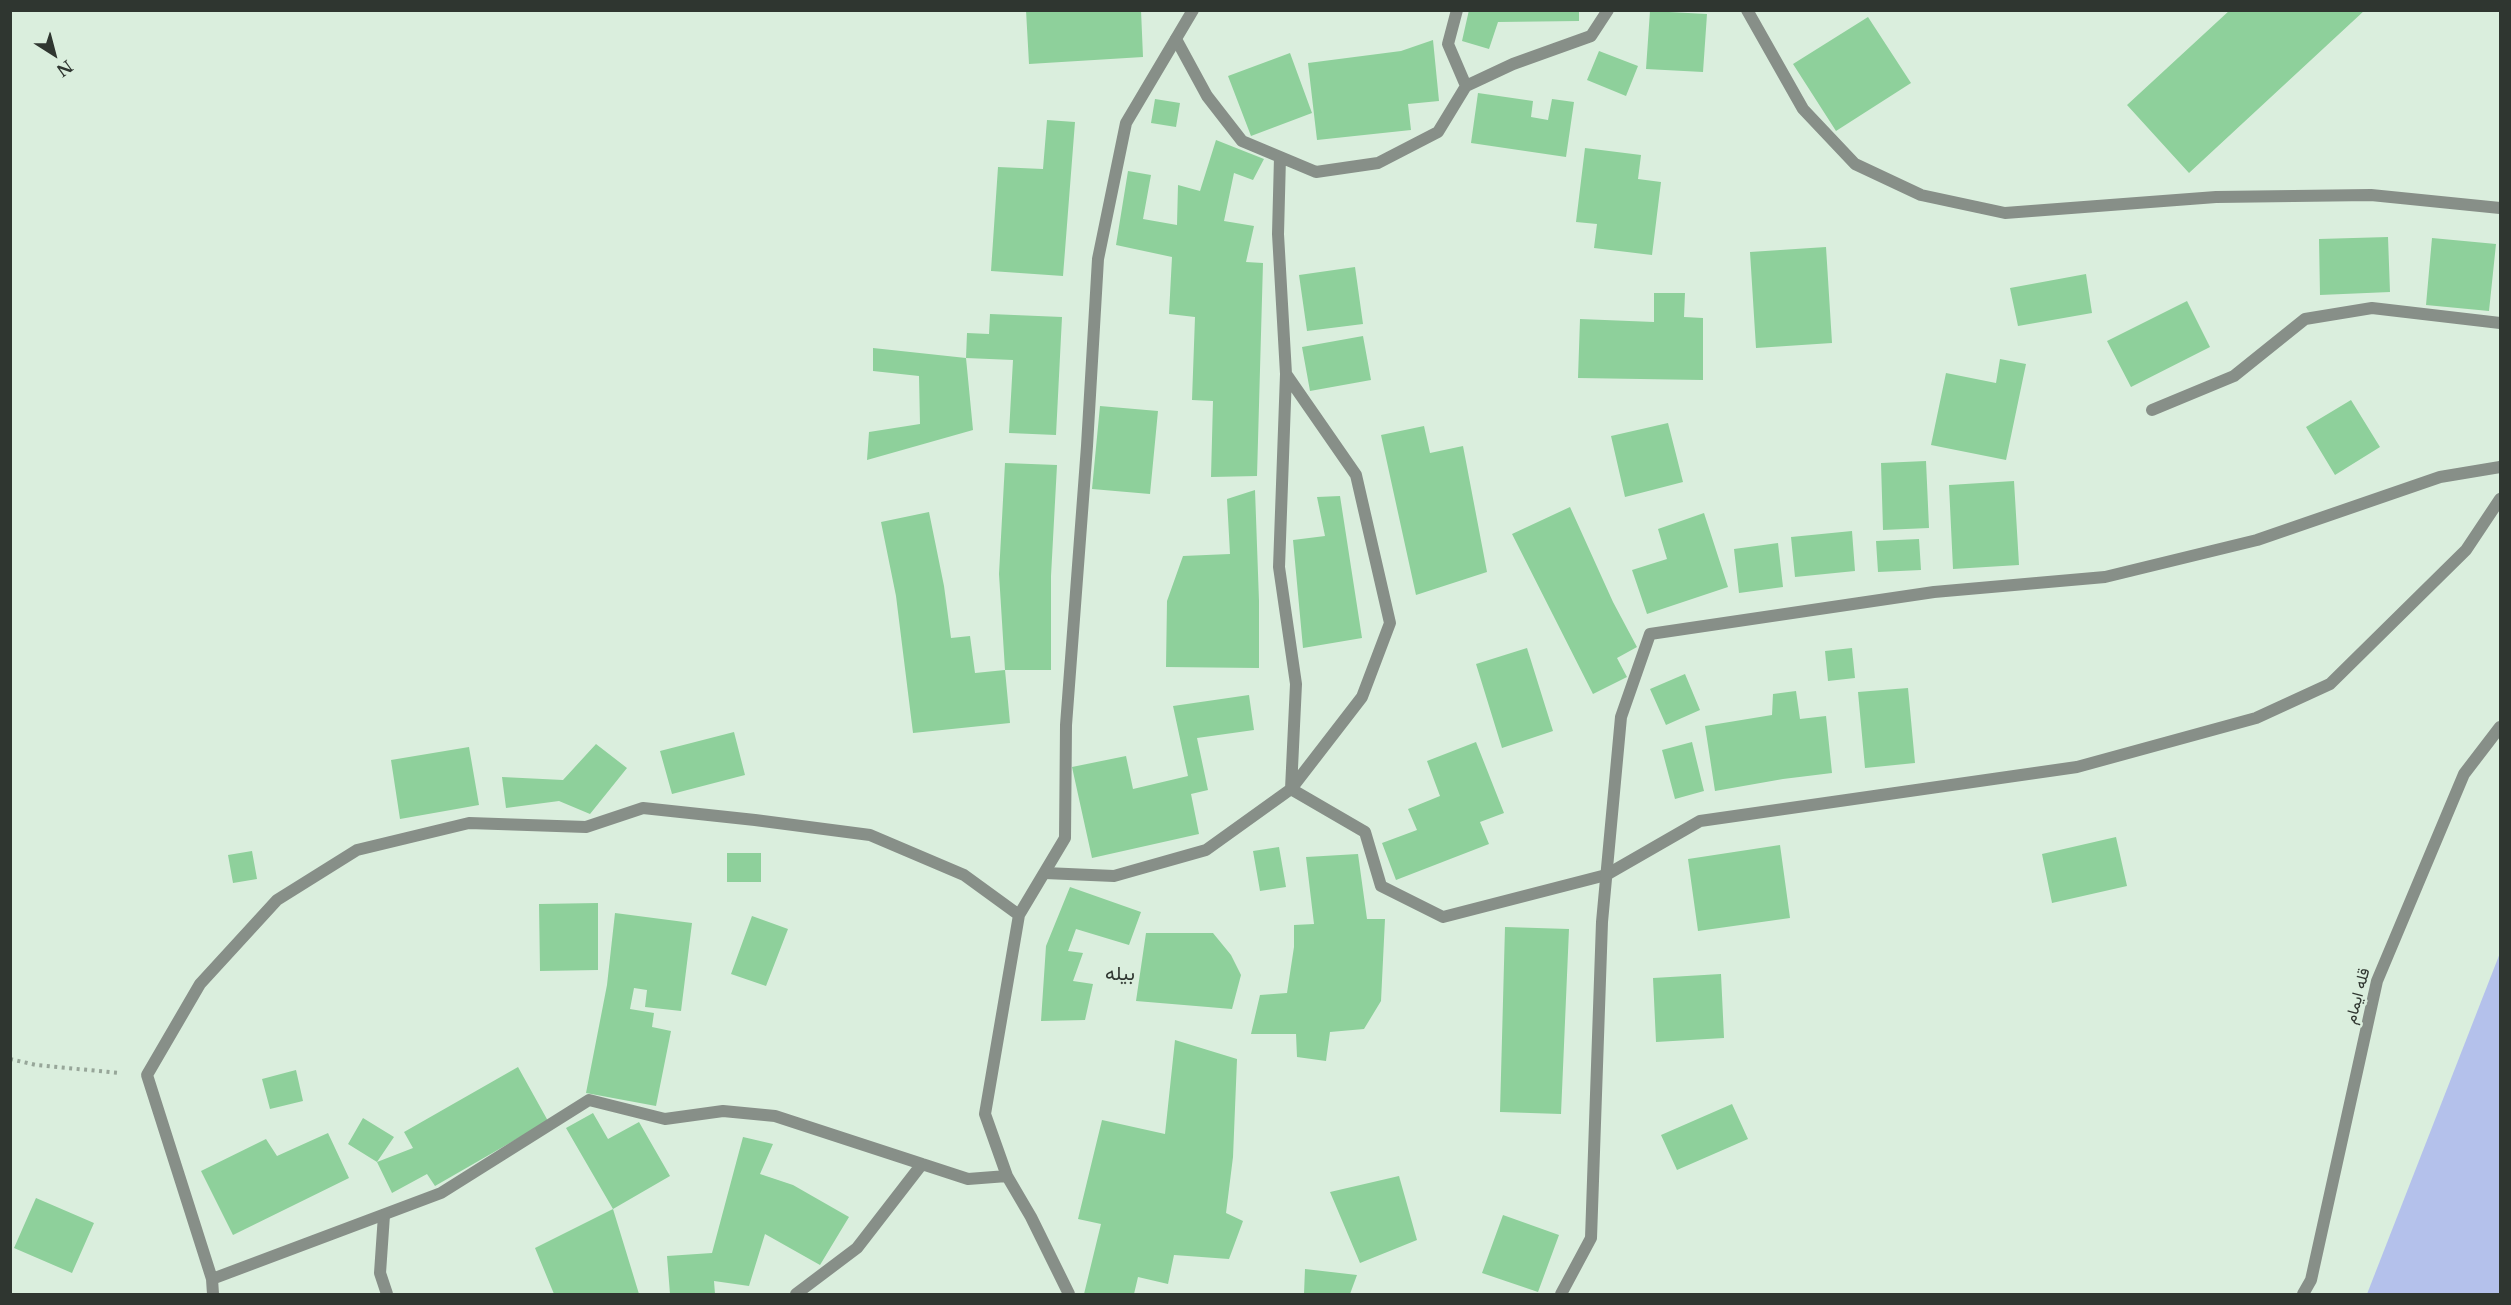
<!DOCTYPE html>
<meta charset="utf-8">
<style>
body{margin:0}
#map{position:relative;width:2511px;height:1305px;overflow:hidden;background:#daeedd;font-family:"Libre Baskerville",serif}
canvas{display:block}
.frame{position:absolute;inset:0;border:12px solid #2f3630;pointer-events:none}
.north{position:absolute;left:24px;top:24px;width:60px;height:60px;-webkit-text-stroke:4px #daeedd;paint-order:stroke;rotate:144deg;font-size:16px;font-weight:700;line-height:24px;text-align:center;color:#2f3630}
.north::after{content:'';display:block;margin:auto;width:21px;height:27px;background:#2f3630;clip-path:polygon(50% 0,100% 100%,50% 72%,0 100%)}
</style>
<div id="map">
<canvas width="2511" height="1305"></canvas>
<div class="frame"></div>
<div class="north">N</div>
</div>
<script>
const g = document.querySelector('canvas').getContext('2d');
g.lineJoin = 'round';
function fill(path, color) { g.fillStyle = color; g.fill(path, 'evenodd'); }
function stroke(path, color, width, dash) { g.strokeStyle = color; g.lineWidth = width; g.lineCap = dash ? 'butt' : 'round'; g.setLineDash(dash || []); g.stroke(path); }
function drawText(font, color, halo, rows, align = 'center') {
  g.font = font + ' "Libre Baskerville",Vazirmatn,serif'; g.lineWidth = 5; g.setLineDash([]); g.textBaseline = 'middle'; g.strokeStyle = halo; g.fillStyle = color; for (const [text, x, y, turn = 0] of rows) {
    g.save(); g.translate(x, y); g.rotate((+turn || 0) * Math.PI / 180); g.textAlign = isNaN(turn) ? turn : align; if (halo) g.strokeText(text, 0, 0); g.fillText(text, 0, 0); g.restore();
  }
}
fill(new Path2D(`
 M2500,953V1294H2367Z`), '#b4c1eb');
fill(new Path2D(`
 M1026,10H1141L1143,57L1029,64Z
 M1469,10H1579V21L1498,22L1489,49L1462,41Z
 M2230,10H2365L2189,173L2127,105Z
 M1650,11L1707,14L1703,72L1646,69Z
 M1868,17L1911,83L1836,131L1793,64Z
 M1433,40L1439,101L1408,104L1411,130L1317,140L1308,63L1401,51Z
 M1599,51L1638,66L1626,96L1587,80Z
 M1290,53L1312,113L1251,136L1228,76Z
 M1478,93L1533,101L1531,117L1548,120L1552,99L1574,102L1566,157L1471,143Z
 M1155,99L1180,103L1176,127L1151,123Z
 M1047,120L1075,122L1063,276L991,271L998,167L1043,169Z
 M1216,140L1264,159L1253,180L1234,173L1224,221L1254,226L1246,262L1263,263L1257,476L1211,477L1213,401L1192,400L1195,317L1169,314L1172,257L1116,245L1128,171L1151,175L1143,219L1177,225L1178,185L1200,191Z
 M1585,148L1641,155L1638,179L1661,182L1652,255L1594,248L1597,224L1576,222Z
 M2388,237L2390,292L2320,295L2319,239Z
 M2432,238L2496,244L2489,311L2426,305Z
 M1826,247L1832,343L1756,348L1750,252Z
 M1355,267L1363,324L1307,331L1299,275Z
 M2086,274L2092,313L2018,326L2010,288Z
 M1654,293H1685L1684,317L1703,318V380L1578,378L1580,319L1654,322Z
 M2187,301L2210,347L2131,387L2107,341Z
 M990,314L1062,317L1056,435L1009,433L1013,360L966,358L973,430L867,460L869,432L920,424L919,376L873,371V348L966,358L967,333L989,334Z
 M1363,336L1371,380L1310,391L1302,347Z
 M2000,359L2026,364L2006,460L1931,445L1946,373L1996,383Z
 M2351,400L2380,447L2335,475L2306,427Z
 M1100,406L1158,411L1150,494L1092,489Z
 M1668,423L1683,482L1625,497L1611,436Z
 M1424,426L1430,453L1463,446L1487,572L1416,595L1381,435Z
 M1926,461L1929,528L1883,530L1881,463Z
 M1005,463L1057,465L1051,576V670H1005L999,574Z
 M2014,481L2019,565L1953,569L1949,485Z
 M1255,490L1259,601V668L1166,667L1167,601L1183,556L1230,554L1227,499Z
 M1340,496L1362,638L1303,648L1293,540L1325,536L1317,497Z
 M1570,507L1613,602L1637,647L1617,658L1627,677L1593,694L1512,534Z
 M929,512L944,586L951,638L970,636L975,673L1005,670L1010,723L913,733L896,596L881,522Z
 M1704,513L1728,587L1647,614L1632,570L1667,559L1658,529Z
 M1852,531L1855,571L1795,577L1791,537Z
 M1919,539L1921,570L1878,572L1876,541Z
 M1778,543L1783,587L1739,593L1734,549Z
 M1527,648L1553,731L1502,748L1476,664Z
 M1852,648L1855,678L1828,681L1825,651Z
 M1685,674L1700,710L1666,725L1650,689Z
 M1908,688L1915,763L1865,768L1858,692Z
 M1796,691L1800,719L1826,716L1832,773L1783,779L1715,791L1705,726L1772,715L1773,694Z
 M1249,695L1254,730L1197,738L1208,790L1191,794L1199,834L1092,858L1072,767L1126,756L1133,789L1188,776L1173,706Z
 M734,732L745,775L672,794L660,751Z
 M1476,742L1504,813L1480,822L1489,844L1396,880L1382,843L1417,830L1408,809L1440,796L1427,761Z
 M1692,742L1704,791L1675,799L1662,750Z
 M596,744L627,768L590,814L559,801L506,808L502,777L563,780Z
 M469,747L479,805L400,819L391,760Z
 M2116,837L2127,886L2052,903L2042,854Z
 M1780,845L1790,918L1698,931L1688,859Z
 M1279,847L1286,887L1260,891L1253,851Z
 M252,851L257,879L233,883L228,855Z
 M727,853H761V882H727Z
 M1358,854L1367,919H1385L1381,1001L1364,1029L1330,1032L1326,1061L1297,1057L1296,1034H1251L1260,995L1287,993L1294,947V925L1314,924L1306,857Z
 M1070,887L1141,912L1129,945L1076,929L1068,951L1083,953L1073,981L1093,984L1085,1020L1041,1021L1046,946Z
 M598,903V970L540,971L539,904Z
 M615,913L692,923L681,1011L645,1007L647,990L634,988L630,1009L654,1013L652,1027L671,1031L656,1106L586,1093L607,985Z
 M752,916L788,929L766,986L731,974Z
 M1505,927L1569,929L1561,1114L1500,1112Z
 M1146,933H1213L1231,955L1241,975L1232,1009L1136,1001Z
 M1721,974L1724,1038L1656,1042L1653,978Z
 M1175,1040L1237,1059L1233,1157L1226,1213L1243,1221L1229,1259L1174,1255L1168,1284L1138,1277L1134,1294H1084L1101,1224L1078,1219L1102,1120L1165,1134Z
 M518,1067L548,1121L435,1186L427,1174L392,1193L377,1162L348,1144L363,1118L394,1137L377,1162L413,1148L404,1132Z
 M296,1070L303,1101L270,1109L262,1079Z
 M1732,1104L1748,1139L1677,1170L1661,1135Z
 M593,1113L608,1139L639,1122L670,1176L613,1209L566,1128Z
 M328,1133L349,1178L233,1235L201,1171L266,1139L277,1156Z
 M743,1137L773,1144L760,1174L793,1185L849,1217L820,1265L765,1234L749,1286L714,1281L715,1294H670L667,1256L712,1253Z
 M1399,1176L1417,1240L1360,1263L1330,1192Z
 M36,1198L94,1223L72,1273L14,1248Z
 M613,1209L639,1294H554L535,1248Z
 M1503,1215L1559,1235L1538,1292L1482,1273Z
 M1305,1269L1357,1275L1350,1294H1304Z`), '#8ed09b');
stroke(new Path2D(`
 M10,1059L36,1065L120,1073`), '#97a699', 4, [3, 4.5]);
stroke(new Path2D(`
 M1457,10L1448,44L1466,86
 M1176,39L1207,96L1242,141L1316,172L1378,163L1438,132L1466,86L1513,64L1591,36L1608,10
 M1286,374L1279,567L1296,684L1291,789L1365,832L1381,886L1443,917L1606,875L1700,821L2077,767L2256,718L2330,684L2466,550L2500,499
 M2152,410L2234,376L2305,319L2372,308L2500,323
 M1045,873L1114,876L1206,850L1291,789L1362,697L1390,623L1356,475L1286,374L1278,234L1280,157
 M384,1215L380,1273L387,1294`), '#878f88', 12);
stroke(new Path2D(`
 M1747,10L1803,109L1855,164L1921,195L2005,213L2216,197L2371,195L2500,208
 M212,1279L441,1193L589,1100L665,1119L723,1111L775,1116L968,1179L1007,1176
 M213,1294L212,1279L147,1075L200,984L277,900L357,850L469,823L586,827L643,808L755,820L870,835L964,875L1019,915
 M796,1294L857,1248L922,1164
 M1069,1294L1031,1217L1007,1176L985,1114L1019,915L1065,838L1066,725L1087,446L1098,259L1126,123L1193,10
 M1561,1294L1591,1238L1602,922L1621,717L1650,634L1934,592L2105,577L2257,540L2440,477L2500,467`), '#878f88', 12);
stroke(new Path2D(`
 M2303,1294L2311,1280L2377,981L2464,774L2500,727`), '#878f88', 12);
drawText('16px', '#2f3630', '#daeedd', [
 ["قله ایمام",2358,996,-75]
]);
drawText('20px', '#2f3630', '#daeedd', [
 ["بیله",1120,974]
]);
</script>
